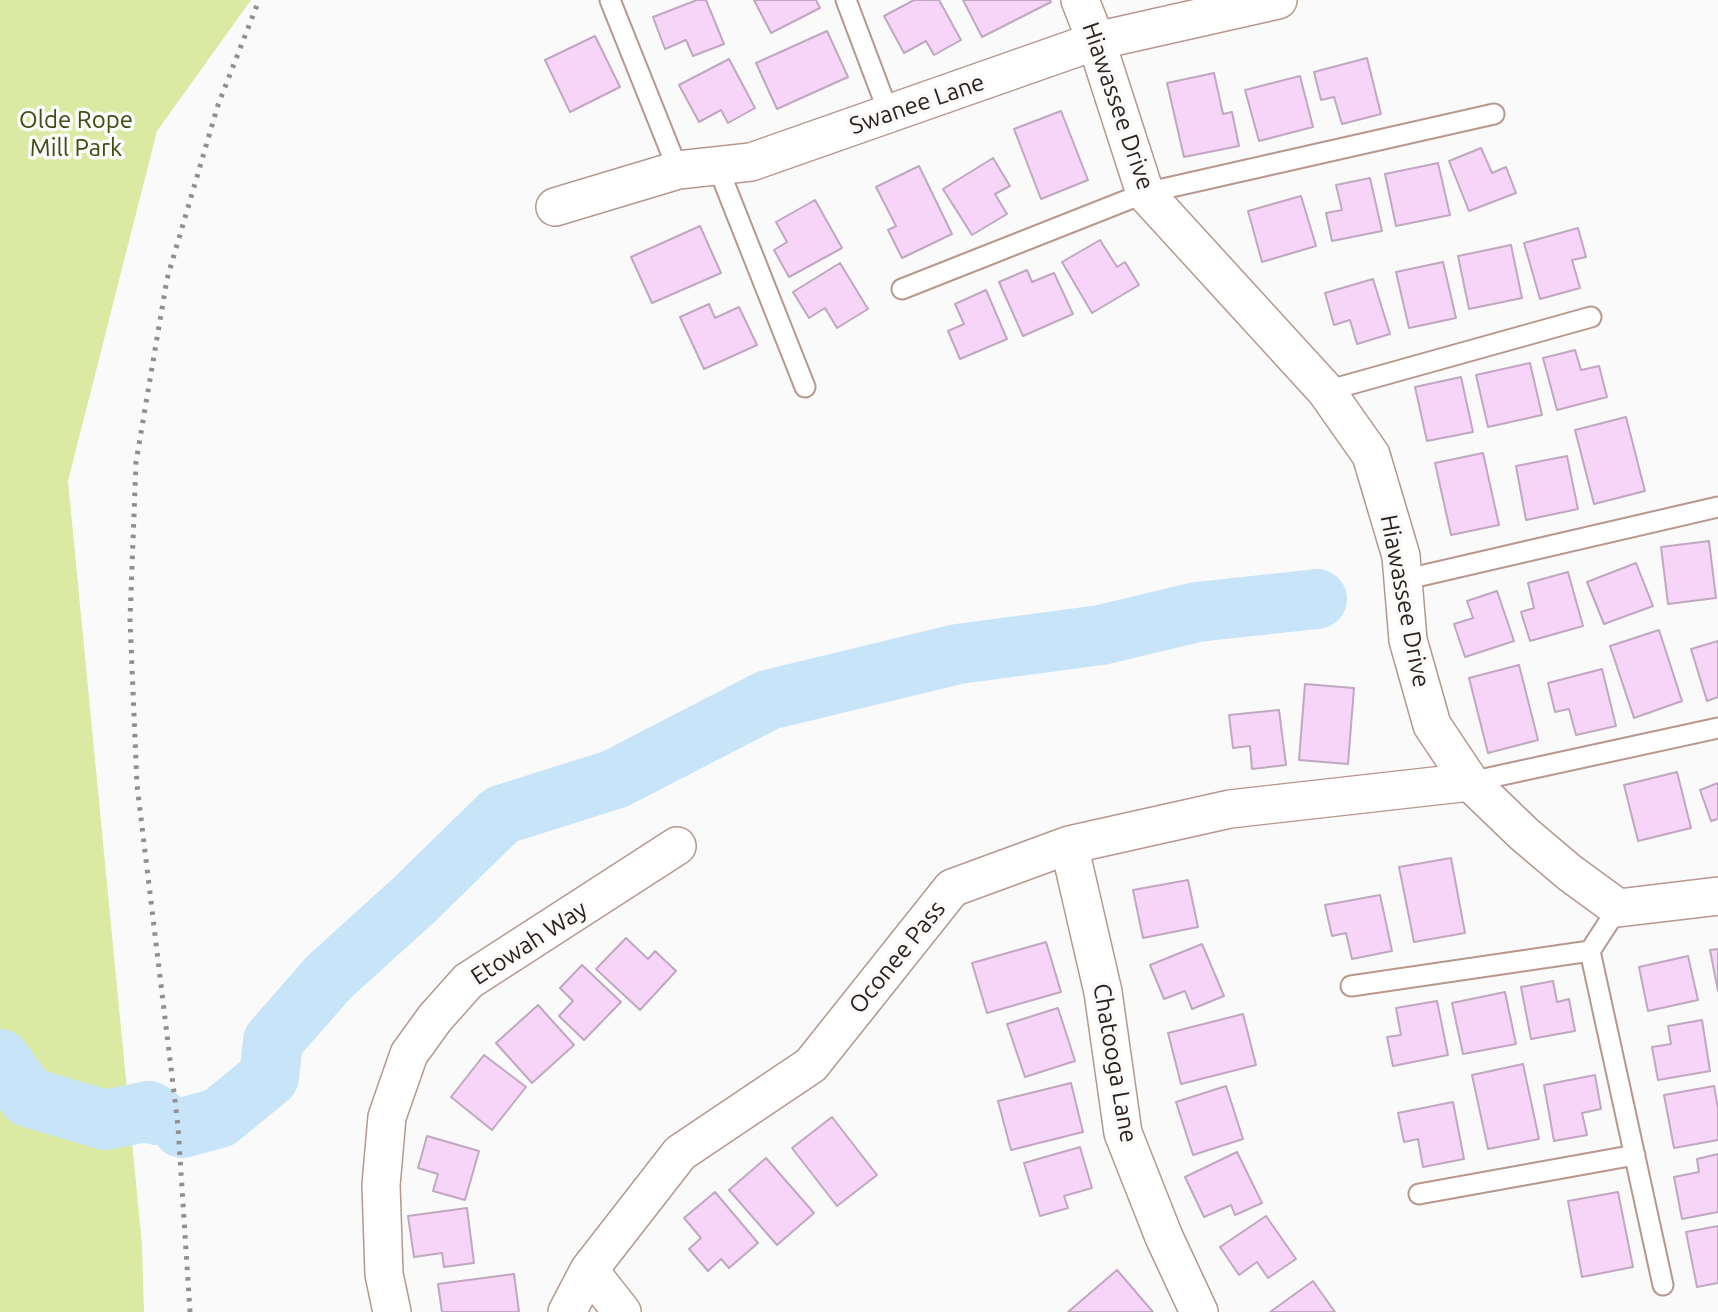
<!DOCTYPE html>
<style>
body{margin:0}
canvas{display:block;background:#fafafa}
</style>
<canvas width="1718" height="1312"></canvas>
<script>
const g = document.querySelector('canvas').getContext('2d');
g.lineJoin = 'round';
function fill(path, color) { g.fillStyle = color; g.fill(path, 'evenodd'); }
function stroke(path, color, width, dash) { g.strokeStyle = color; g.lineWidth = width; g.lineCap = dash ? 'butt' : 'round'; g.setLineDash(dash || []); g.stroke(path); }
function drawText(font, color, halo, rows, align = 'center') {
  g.font = font + ' Ubuntu,sans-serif'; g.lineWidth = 7; g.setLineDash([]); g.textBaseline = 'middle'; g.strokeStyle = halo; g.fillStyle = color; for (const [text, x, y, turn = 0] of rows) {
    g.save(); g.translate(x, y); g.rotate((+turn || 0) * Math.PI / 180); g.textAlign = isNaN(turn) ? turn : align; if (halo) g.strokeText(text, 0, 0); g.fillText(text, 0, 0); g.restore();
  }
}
fill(new Path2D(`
 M0,0H251L157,131L68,481L142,1245L144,1312H0Z`), '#daeaa2');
stroke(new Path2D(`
 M0,1059L28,1097L105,1120L149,1111L156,1115
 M182,1128L219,1118L269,1077L273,1041L329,977L414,900L501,815L615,779L768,700L958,654L1101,635L1197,612L1317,599`), '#c8e4f9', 60);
const building = new Path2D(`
 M697,0H706L724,44L693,56L686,40L665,49L653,17Z
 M754,0H816L820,8L771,33Z
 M914,0H939L961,40L934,55L926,41L904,53L884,16Z
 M963,0H1050L1051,2L982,37Z
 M827,31L848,77L777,109L756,63Z
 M595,36L620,87L570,112L545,60Z
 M1367,58L1381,114L1342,124L1334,97L1321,100L1314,72Z
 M729,59L755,108L728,123L721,110L699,122L679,85Z
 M1214,73L1223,114L1232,112L1239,146L1184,157L1167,83Z
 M1300,76L1313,127L1259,141L1245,90Z
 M1061,111L1088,180L1041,199L1014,129Z
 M1481,148L1492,173L1506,167L1516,193L1469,211L1449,161Z
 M993,158L1010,186L995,194L1007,214L972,235L943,189Z
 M1438,163L1450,215L1396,226L1385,174Z
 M919,166L952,234L902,258L888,230L896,226L876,187Z
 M1370,178L1382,231L1332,241L1326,213L1342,210L1336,185Z
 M1301,196L1316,246L1262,262L1248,211Z
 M815,200L842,248L789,277L774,250L787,242L776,222Z
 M700,226L721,273L652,303L631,257Z
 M1578,228L1586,257L1572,260L1580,288L1540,299L1524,243Z
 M1100,240L1117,267L1125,262L1139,285L1092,313L1062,262Z
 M1511,245L1522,298L1469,309L1458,256Z
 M1443,262L1456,318L1409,328L1396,272Z
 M840,263L868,309L837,328L825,308L809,318L793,292Z
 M1027,270L1032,282L1054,273L1073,314L1023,336L999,282Z
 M1373,279L1390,334L1357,344L1350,320L1334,325L1325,293Z
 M986,290L1007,339L960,359L948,331L964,324L955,304Z
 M709,304L715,318L739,307L757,345L704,369L680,317Z
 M1575,350L1581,370L1599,366L1607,397L1557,410L1543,358Z
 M1530,363L1542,415L1488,427L1476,375Z
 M1461,377L1473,432L1427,441L1415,387Z
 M1626,417L1645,491L1594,504L1575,430Z
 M1483,453L1499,525L1451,535L1435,463Z
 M1567,456L1578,509L1526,520L1516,466Z
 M1709,541L1716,598L1668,604L1661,547Z
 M1636,563L1653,606L1604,624L1587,582Z
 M1568,572L1583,626L1530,641L1521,612L1534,608L1528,583Z
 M1497,591L1514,641L1465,657L1454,624L1473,618L1467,601Z
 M1659,630L1682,701L1634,718L1610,646Z
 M1718,641V697L1707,701L1691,649Z
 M1519,665L1538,740L1488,753L1469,678Z
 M1602,669L1616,726L1576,735L1569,709L1555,712L1548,683Z
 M1305,684L1354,688L1348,764L1299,760Z
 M1279,710L1286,765L1252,769L1250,746L1233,748L1229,715Z
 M1677,772L1691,828L1638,841L1624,785Z
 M1718,783V819L1711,821L1700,790Z
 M1451,858L1465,933L1414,942L1399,867Z
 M1188,880L1198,927L1143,938L1133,890Z
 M1380,895L1392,951L1352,959L1346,933L1332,936L1325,905Z
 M626,938L648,959L655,951L676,971L640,1010L596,969Z
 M1046,942L1061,992L987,1013L972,963Z
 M1202,944L1224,996L1192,1009L1185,991L1164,999L1150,965Z
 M1718,949V991L1710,950Z
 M1688,956L1698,1000L1648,1011L1639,967Z
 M582,965L621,1002L584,1040L559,1016L573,1001L560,988Z
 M1553,981L1557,1002L1569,999L1575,1031L1531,1039L1521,987Z
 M1505,992L1516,1044L1463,1054L1452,1003Z
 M1437,1001L1448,1055L1393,1066L1387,1037L1401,1035L1396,1008Z
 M538,1005L574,1045L532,1083L496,1043Z
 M1058,1008L1075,1061L1025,1077L1007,1024Z
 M1243,1014L1256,1065L1181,1084L1168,1033Z
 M1702,1020L1710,1071L1658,1080L1652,1047L1671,1044L1668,1026Z
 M484,1055L526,1087L492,1130L451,1097Z
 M1523,1064L1539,1139L1488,1149L1472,1075Z
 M1595,1075L1601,1109L1582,1113L1587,1135L1554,1141L1544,1085Z
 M1071,1083L1083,1132L1011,1150L998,1101Z
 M1226,1086L1243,1139L1193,1155L1176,1102Z
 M1714,1086L1718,1108V1140L1674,1148L1664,1095Z
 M1453,1102L1464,1159L1423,1167L1418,1139L1404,1142L1398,1113Z
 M832,1117L877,1175L837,1206L792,1148Z
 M427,1136L479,1151L465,1200L433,1191L438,1174L418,1168Z
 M1080,1147L1092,1188L1064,1196L1068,1208L1040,1216L1024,1163Z
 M1237,1152L1262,1203L1235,1215L1231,1205L1204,1217L1185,1177Z
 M1718,1154V1212L1682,1219L1674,1177L1699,1172L1697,1159Z
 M766,1158L814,1213L777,1245L729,1190Z
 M715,1192L758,1243L729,1268L721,1259L708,1271L689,1249L701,1238L684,1218Z
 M1618,1192L1633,1267L1582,1277L1568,1201Z
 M467,1208L474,1263L444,1267L442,1253L414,1257L408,1216Z
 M1266,1216L1296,1259L1268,1278L1257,1262L1239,1275L1220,1247Z
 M1718,1226V1283L1697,1287L1686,1232Z
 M1117,1270L1153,1312H1068Z
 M514,1274L519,1312H442L438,1284Z
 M1313,1281L1335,1312H1270Z`);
fill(building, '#f7d5f9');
stroke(building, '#bfa8c0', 2);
const service = new Path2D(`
 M610,0L678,170
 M846,0L889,114
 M717,165L805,387
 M902,289L1145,193L1494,114
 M1326,391L1591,317
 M1403,580L1718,507
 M1470,782L1718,728
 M1618,908L1590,951L1663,1285
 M1351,986L1590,951
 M1419,1194L1635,1155`);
const minor = new Path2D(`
 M1080,0L1096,41L1145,193L1326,391L1371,455L1401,556L1408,640L1432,725L1470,782L1524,834L1570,873L1618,908L1718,896
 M555,207L678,170L751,162L1096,41L1278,0
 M1069,845L1103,992L1123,1133L1164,1237L1199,1312
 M589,1270L622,1312
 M392,1312L384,1274L381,1185L387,1117L409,1054L435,1018L468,981L677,846
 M567,1312L589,1270L680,1153L811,1065L952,888L1069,845L1230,809L1470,782`);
stroke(service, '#b8978c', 23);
stroke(minor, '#b8978c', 40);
stroke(service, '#fff', 19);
stroke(minor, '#fff', 37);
stroke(new Path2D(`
 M190,1312L178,1126L137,785L130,620L136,462L167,279L218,105L259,0`), '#948d8b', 5, [3.5, 7]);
drawText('24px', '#2e211c', '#fafafa', [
 ["Swanee Lane",917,104,-19],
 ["Hiawassee Drive",1118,106,71],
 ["Hiawassee Drive",1405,601,79],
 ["Etowah Way",529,943,-33],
 ["Oconee Pass",897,957,-51],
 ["Chatooga Lane",1115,1063,80]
]);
drawText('24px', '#414b12', '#fafafa', [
 ["Olde Rope",76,120],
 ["Mill Park",76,148]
]);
</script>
